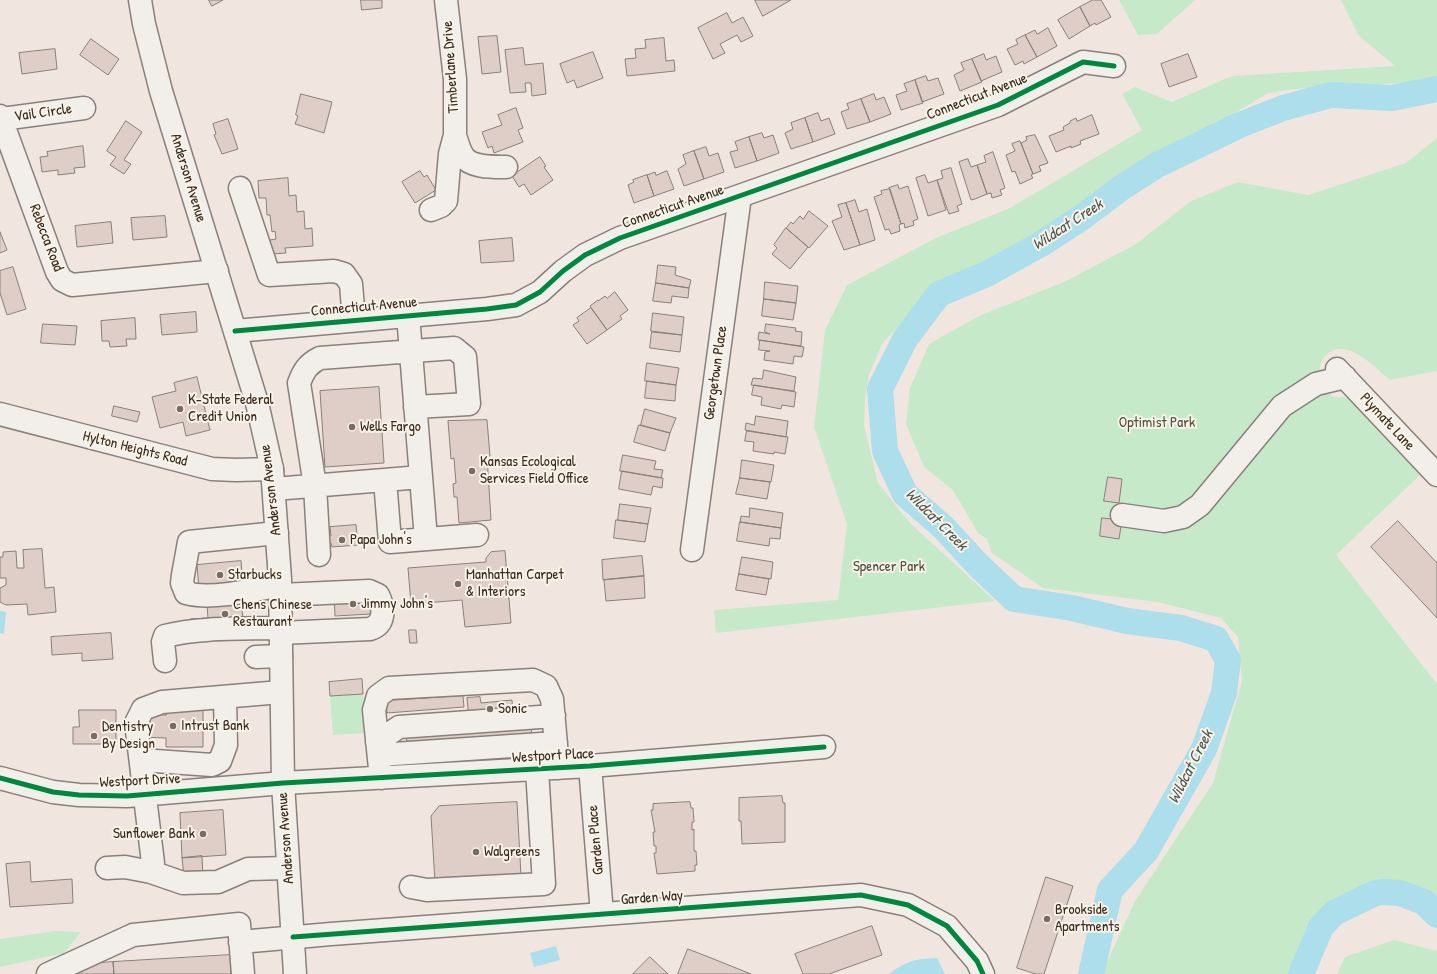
<!DOCTYPE html>
<style>
body{margin:0}
canvas{display:block;background:#f1e6df}
</style>
<canvas width="1437" height="974"></canvas>
<script>
const g = document.querySelector('canvas').getContext('2d');
g.lineJoin = 'round';
function fill(path, color) { g.fillStyle = color; g.fill(path, 'evenodd'); }
function stroke(path, color, width, dash) { g.strokeStyle = color; g.lineWidth = width; g.lineCap = dash ? 'butt' : 'round'; g.setLineDash(dash || []); g.stroke(path); }
function drawText(font, color, halo, rows, align = 'center') {
  g.font = font + ' "Patrick Hand",sans-serif'; g.lineWidth = 4; g.setLineDash([]); g.textBaseline = 'middle'; g.strokeStyle = halo; g.fillStyle = color; for (const [text, x, y, turn = 0] of rows) {
    g.save(); g.translate(x, y); g.rotate((+turn || 0) * Math.PI / 180); g.textAlign = isNaN(turn) ? turn : align; if (halo) g.strokeText(text, 0, 0); g.fillText(text, 0, 0); g.restore();
  }
}
fill(new Path2D(`
 M1119,0H1195L1157,34L1138,35Z
 M1341,0H1437V92L1420,82L1294,89L1268,93L1184,144L1140,163L1057,221L991,261L938,288L911,312L882,344L869,375L865,399L864,426L878,483L909,522L995,601L716,633L714,610L838,600L847,524L814,427L825,330L847,285L936,238L1010,208L1142,130L1122,94L1135,87L1172,102L1232,76L1395,66L1359,36Z
 M1437,138V371L1390,380C1374,367 1345,334 1324,357C1321,360 1320,367 1319,372L1324,388L1333,397L1352,398L1421,474L1336,555L1437,684V901L1412,886H1367L1315,919L1290,974H1104V969L1135,901L1213,783L1242,681L1238,637L1221,618L1158,602L1043,588L992,553L987,539L978,533L953,490L924,467L906,424L910,388L929,344L979,316L1066,281L1136,244L1191,201L1238,182L1308,195L1406,163Z
 M363,694L366,733L333,735L330,696Z
 M55,931L81,932L64,953L0,967V939Z
 M1394,940L1437,951V974H1337L1345,957Z`), '#c6e9ca');
fill(new Path2D(`
 M0,611L6,612L4,634L0,633Z
 M556,946L560,960L534,967L530,953Z
 M937,958L945,974H889C906,961 915,959 937,958Z`), '#acdeeb');
stroke(new Path2D(`
 M1091,974L1110,890L1146,851L1204,749L1224,693L1228,660L1216,639L1181,628L1127,621L1072,608L1014,599L978,565L944,528L905,494L885,451L880,389L905,339L939,294L987,274L1041,244L1081,218L1121,188L1157,165L1240,125L1283,108L1331,95L1392,98L1437,89
 M1301,974L1321,927L1334,913L1373,894L1381,892L1400,893L1424,902L1437,915`), '#acdeeb', 26);
const building = new Path2D(`
 M209,0H223L212,6Z
 M361,0H382V8L362,10Z
 M755,0H791L763,16Z
 M1093,0H1101L1111,17L1096,25L1095,23L1090,26L1080,7Z
 M1080,7L1090,26L1069,39L1058,20Z
 M727,13L732,23L743,17L753,36L741,42L737,35L720,44L725,53L713,59L698,28Z
 M1048,28L1057,46L1037,57L1025,35L1035,30L1037,34Z
 M1025,35L1037,57L1024,64L1023,61L1015,65L1007,49L1018,44L1016,40Z
 M497,36L501,72L482,74L478,37Z
 M664,38L666,61L674,60L675,71L627,76L625,59L636,58L635,49L646,48L645,40Z
 M91,39L119,59L108,75L80,55Z
 M523,48L525,65L543,63L546,94L532,96L531,83H525L526,92L510,93L505,50Z
 M55,49L57,69L22,74L19,53Z
 M593,52L603,78L577,88L574,80L567,83L560,64Z
 M984,54L986,60L996,56L1002,72L981,81L972,59Z
 M1188,54L1197,77L1169,87L1161,64Z
 M972,59L982,82L960,91L954,75L964,70L961,63Z
 M926,76L928,81L938,78L944,94L922,102L915,80Z
 M915,80L923,103L901,110L896,95L907,91L904,84Z
 M301,94L332,102L324,133L295,124L298,116L296,115Z
 M874,94L876,100L884,97L891,114L870,122L861,99Z
 M861,99L870,122L847,129L841,112L849,109L847,104Z
 M516,108L523,128L518,130L523,142L494,153L492,146L488,148L482,132L502,125L498,115Z
 M818,113L821,121L829,118L835,134L813,142L805,118Z
 M1092,115L1099,134L1080,141L1081,144L1071,148V146L1056,152L1049,136L1064,130L1063,127L1070,123V121L1076,118L1077,121Z
 M805,118L813,142L791,149L785,133L793,129L791,123Z
 M228,119L238,149L222,154L214,135L216,134L213,124Z
 M126,121L142,132L124,160L131,164L124,174L110,165L116,157L107,151Z
 M762,133L764,138L773,135L779,153L757,161L749,137Z
 M1035,135L1048,163L1039,166L1041,171L1033,174L1021,143L1027,140L1026,137Z
 M749,137L757,161L735,168L730,152L738,150L735,142Z
 M1020,141L1033,174L1031,175L1033,178L1020,184L1015,171L1012,172L1006,155L1015,151L1012,144Z
 M83,146L85,167L74,168L75,173L58,175V170L42,172L40,157L48,156L47,152Z
 M706,147L709,156L718,153L724,172L704,179L694,151Z
 M694,151L704,179L684,186L678,169L686,164L683,155Z
 M993,152L1005,188L1000,190L1002,195L992,198L991,193L987,194L977,165L986,162L984,156Z
 M540,157L546,166L544,167L553,180L531,195L524,184L519,187L512,176Z
 M968,159L971,167L977,165L987,194L975,199L971,200L959,162Z
 M951,168L962,204L957,206L959,211L949,214L937,180L943,178L941,171Z
 M420,171L424,177L427,175L436,190L415,203L402,182Z
 M667,171L674,189L654,196L647,175L655,172L656,175Z
 M647,175L654,196L634,203L628,185L634,182L633,180Z
 M925,175L928,183L937,180L946,210L928,216L916,178Z
 M288,178L289,196L296,195L297,212L304,211L305,229L312,228L313,246L285,248L286,253L271,254L270,240L276,239L275,231L272,232L270,215H267L266,198H259L258,181Z
 M898,185L899,189L908,186L918,219L913,221L914,225L905,228L904,223L901,224L889,188Z
 M890,189L901,224L899,225L900,231L891,234L889,229L885,230L874,197L882,194L881,191Z
 M855,200L859,212L867,209L875,240L860,245L846,203Z
 M846,203L860,245L844,250L832,221L842,217L838,205Z
 M809,211L828,226L809,248L786,228L791,222L793,224L800,216L803,219Z
 M165,216L167,237L133,240L131,218Z
 M111,222L113,243L77,247L75,226Z
 M786,228L808,247L790,269L772,254L777,248L774,245Z
 M0,232L7,250L0,253Z
 M512,238L514,261L481,263L479,241Z
 M658,265L676,267L675,275L691,280L689,288L656,283Z
 M13,267L26,309L7,315L0,293V271Z
 M765,282L798,286L796,303L764,299Z
 M656,283L689,288L688,298L672,296L671,303L653,301Z
 M615,292L628,310L620,316L622,319L607,330L590,306L598,300V301L605,296L607,298Z
 M764,299L796,303L793,320L762,316Z
 M591,308L607,330L587,344L573,325L579,321L577,318Z
 M196,312L197,332L162,335L160,315Z
 M653,313L684,317L682,335L651,331Z
 M135,318L136,339H126L127,346L110,347L109,341H102L101,321Z
 M43,324L77,326L75,345L41,343Z
 M766,324L796,328L795,331L802,332L801,346L758,340L759,332L770,334L765,332Z
 M652,332L682,335L680,352L650,348Z
 M760,340L804,347L802,357L794,356L793,364L764,360L765,352L770,351L759,350Z
 M647,363L679,368L676,385L645,381Z
 M764,370L796,377L794,391L751,385L753,378L762,379Z
 M197,377L210,430L186,436L183,422L160,428L152,397L176,391L174,383Z
 M647,381L676,385L675,401L645,398Z
 M754,385L796,392L794,407L782,405L781,409L761,405L762,397L752,395Z
 M379,387L384,463L325,467L320,391Z
 M114,406L140,412L137,422L112,416Z
 M645,409L676,418L670,433L641,425Z
 M756,416L788,421L786,437L745,430L746,423L754,425Z
 M487,420L490,456H487L491,520L459,523L457,497H454L453,484L456,483L454,458L451,459L448,421Z
 M639,425L670,433L665,451L634,442Z
 M747,431L788,437L785,454L774,452V454L753,451L754,442L745,441Z
 M623,455L656,461L654,469L663,470L661,478L620,471Z
 M742,460L774,465L771,482L740,478Z
 M622,471L663,478L662,488L653,486L651,495L619,489Z
 M1108,477L1122,479L1119,503L1104,501Z
 M740,478L770,482L767,499L736,494Z
 M620,504L651,508L648,524L618,520Z
 M750,508L783,513L781,528L740,522L741,516L749,517Z
 M1102,518L1122,520L1119,539L1100,536Z
 M616,520L648,524L645,542L614,538Z
 M1398,521L1437,563V618L1371,547Z
 M740,522L781,528L780,539L770,538L769,546L737,541Z
 M356,525L358,545L332,547L331,543L326,544L325,536H331L330,527Z
 M42,549L45,588L54,587L56,612L28,615L27,604L6,605L0,602V588L6,585V578H0V557H3V552L16,551L17,568H24L23,550Z
 M505,551L511,623L465,627L462,600L411,604L408,568L486,562V558L491,552Z
 M642,556L644,576L603,580L602,560Z
 M742,557L773,562L771,579L739,574Z
 M241,561L243,586L199,590L197,565Z
 M739,574L769,579L766,595L736,590Z
 M644,576L645,598L606,601L604,580Z
 M370,592L371,614L335,616L334,594Z
 M235,604V609H242L243,620L190,629V619L208,618L207,605Z
 M409,630H416L417,643H410Z
 M111,633L113,659L82,661V653L52,655L51,637Z
 M362,679L363,694L330,696L329,682Z
 M463,696L464,707L387,713L386,701Z
 M480,697L481,703L512,700L513,716L469,720L467,698Z
 M166,705H203V747H166V738L142,737L143,714L166,715Z
 M79,710H116V744H73V727H79Z
 M531,723L532,735L407,743L406,731Z
 M782,796L783,803H785V842L742,844L741,821H739V798Z
 M517,802L521,876L435,882L431,816L439,806Z
 M690,802L691,808H693L694,822H692V830L694,829V851H696L697,865H695V871L657,874L654,853H656V846H654L653,832H655L651,810H653V804Z
 M223,810L226,855L182,858L180,813Z
 M202,856L203,876L184,877L182,858Z
 M30,862L31,882L72,879L73,903L10,907L6,864Z
 M1046,877L1073,886L1044,974H1036L1017,968Z
 M872,926L882,955L829,974H803L795,954Z
 M688,949L706,956L751,974H678Z
 M230,955L231,974H114L113,962Z
 M650,957L668,974H633Z
 M113,962L114,974H61L83,964Z`);
fill(building, '#dfcec8');
stroke(building, '#88807a', 1);
const minor = new Path2D(`
 M0,116L57,272L62,280L72,285L217,271
 M2,119L84,108
 M455,135C457,142 459,150 463,156C471,168 493,167 506,167
 M240,188L269,275L334,271L344,274L351,284L354,320
 M431,210L441,206L446,201L450,154L455,135V79L446,0
 M235,331L487,309L516,305L540,292L563,271L585,255L620,238L998,105L1083,62L1114,66
 M1337,369L1437,475
 M0,414L212,469L236,470L272,469
 M421,477L426,539
 M385,480L390,542L477,535
 M274,489L421,477L408,315
 M1122,515L1164,521L1183,517L1200,505L1282,406L1316,384L1345,377
 M277,533L189,542L183,575L182,583L186,593C210,600 254,590 280,585
 M692,550L740,196
 M319,555L315,486L299,383C304,370 308,364 320,358L454,348L465,357L469,404L415,407
 M280,595L369,591L378,595C384,607 386,624 370,629L280,633
 M256,657L281,656
 M165,661L163,642L165,636C199,627 245,629 280,628
 M377,742L399,727L554,716
 M379,755L556,743
 M141,760L212,765L220,761L226,745L225,697
 M590,766L602,914
 M0,778L53,792L79,795L127,796L283,783L590,766L824,747
 M381,778L374,710L378,696L389,688L533,680L546,686L552,699L558,768
 M107,868L125,867L151,872L153,863L136,723L143,709L162,702L281,692
 M151,872L183,883L218,882L248,869L288,868
 M411,887L427,890L544,884L537,769
 M240,942L331,934L861,895L908,905L947,926L977,961L983,974
 M48,974L133,935L239,924L243,974`);
const major = new Path2D(`
 M140,0L144,24L161,91L257,403L272,469L280,579L283,783L295,974`);
stroke(minor, '#88807a', 25);
stroke(major, '#88807a', 25);
stroke(minor, '#f2efeb', 22);
stroke(major, '#f2efeb', 22);
stroke(new Path2D(`
 M235,331L487,309L516,305L540,292L563,271L585,255L620,238L998,105L1083,62L1114,66
 M0,778L53,792L79,795L127,796L283,783L590,766L824,747
 M293,937L861,895L908,905L947,926L977,961L983,974`), '#00873e', 5);
for (const [x, y, r, color] of [
 [180,409,4,"#7b6c62"],
 [352,427,4,"#7b6c62"],
 [472,471,4,"#7b6c62"],
 [342,540,4,"#7b6c62"],
 [220,575,4,"#7b6c62"],
 [458,584,4,"#7b6c62"],
 [353,604,4,"#7b6c62"],
 [225,614,4,"#7b6c62"],
 [490,709,4,"#7b6c62"],
 [173,726,4,"#7b6c62"],
 [94,736,4,"#7b6c62"],
 [203,834,4,"#7b6c62"],
 [476,852,4,"#7b6c62"],
 [1047,919,4,"#7b6c62"]
]) { const dot = new Path2D(); dot.arc(x, y, r, 0, 2 * Math.PI); g.fillStyle = color; g.fill(dot); stroke(dot, '#f7f3e8', 1.5); }
drawText('15px', '#3b2a1e', '#f7f3e8', [
 ["Timberlane Drive",451,67,-94],
 ["Connecticut Avenue",977,97,-21],
 ["Vail Circle",43,113,-8],
 ["Anderson Avenue",188,178,73],
 ["Connecticut Avenue",673,207,-19],
 ["Rebecca Road",46,238,69],
 ["Connecticut Avenue",364,307,-5],
 ["Georgetown Place",716,373,-82],
 ["Plymate Lane",1387,422,47],
 ["Hylton Heights Road",135,449,14],
 ["Anderson Avenue",271,490,-97],
 ["Westport Place",553,756,-3],
 ["Westport Drive",140,781,-3],
 ["Anderson Avenue",286,838,-94],
 ["Garden Place",596,840,-95],
 ["Garden Way",652,898,-4]
]);
drawText('15px', '#3b2a1e', '#f7f3e8', [
 ["K-State Federal",188,400],
 ["Credit Union",188,417],
 ["Wells Fargo",360,427],
 ["Kansas Ecological",480,462],
 ["Services Field Office",480,479],
 ["Papa John's",350,540],
 ["Starbucks",228,575],
 ["Manhattan Carpet",466,575],
 ["& Interiors",466,592],
 ["Jimmy John's",361,604],
 ["Chens Chinese",233,605],
 ["Restaurant",233,622],
 ["Sonic",498,709],
 ["Intrust Bank",181,726],
 ["Dentistry",102,727],
 ["By Design",102,744],
 ["Sunflower Bank",195,834,"right"],
 ["Walgreens",484,852],
 ["Brookside",1055,910],
 ["Apartments",1055,927]
], 'left');
drawText('15px', '#50513d', '#f7f3e8', [
 ["Optimist Park",1157,423],
 ["Spencer Park",889,567]
]);
drawText('italic 16px', '#505652', '#f7f3e8', [
 ["Wildcat Creek",1068,225,-33],
 ["Wildcat Creek",936,520,45],
 ["Wildcat Creek",1191,767,-63]
]);
</script>
